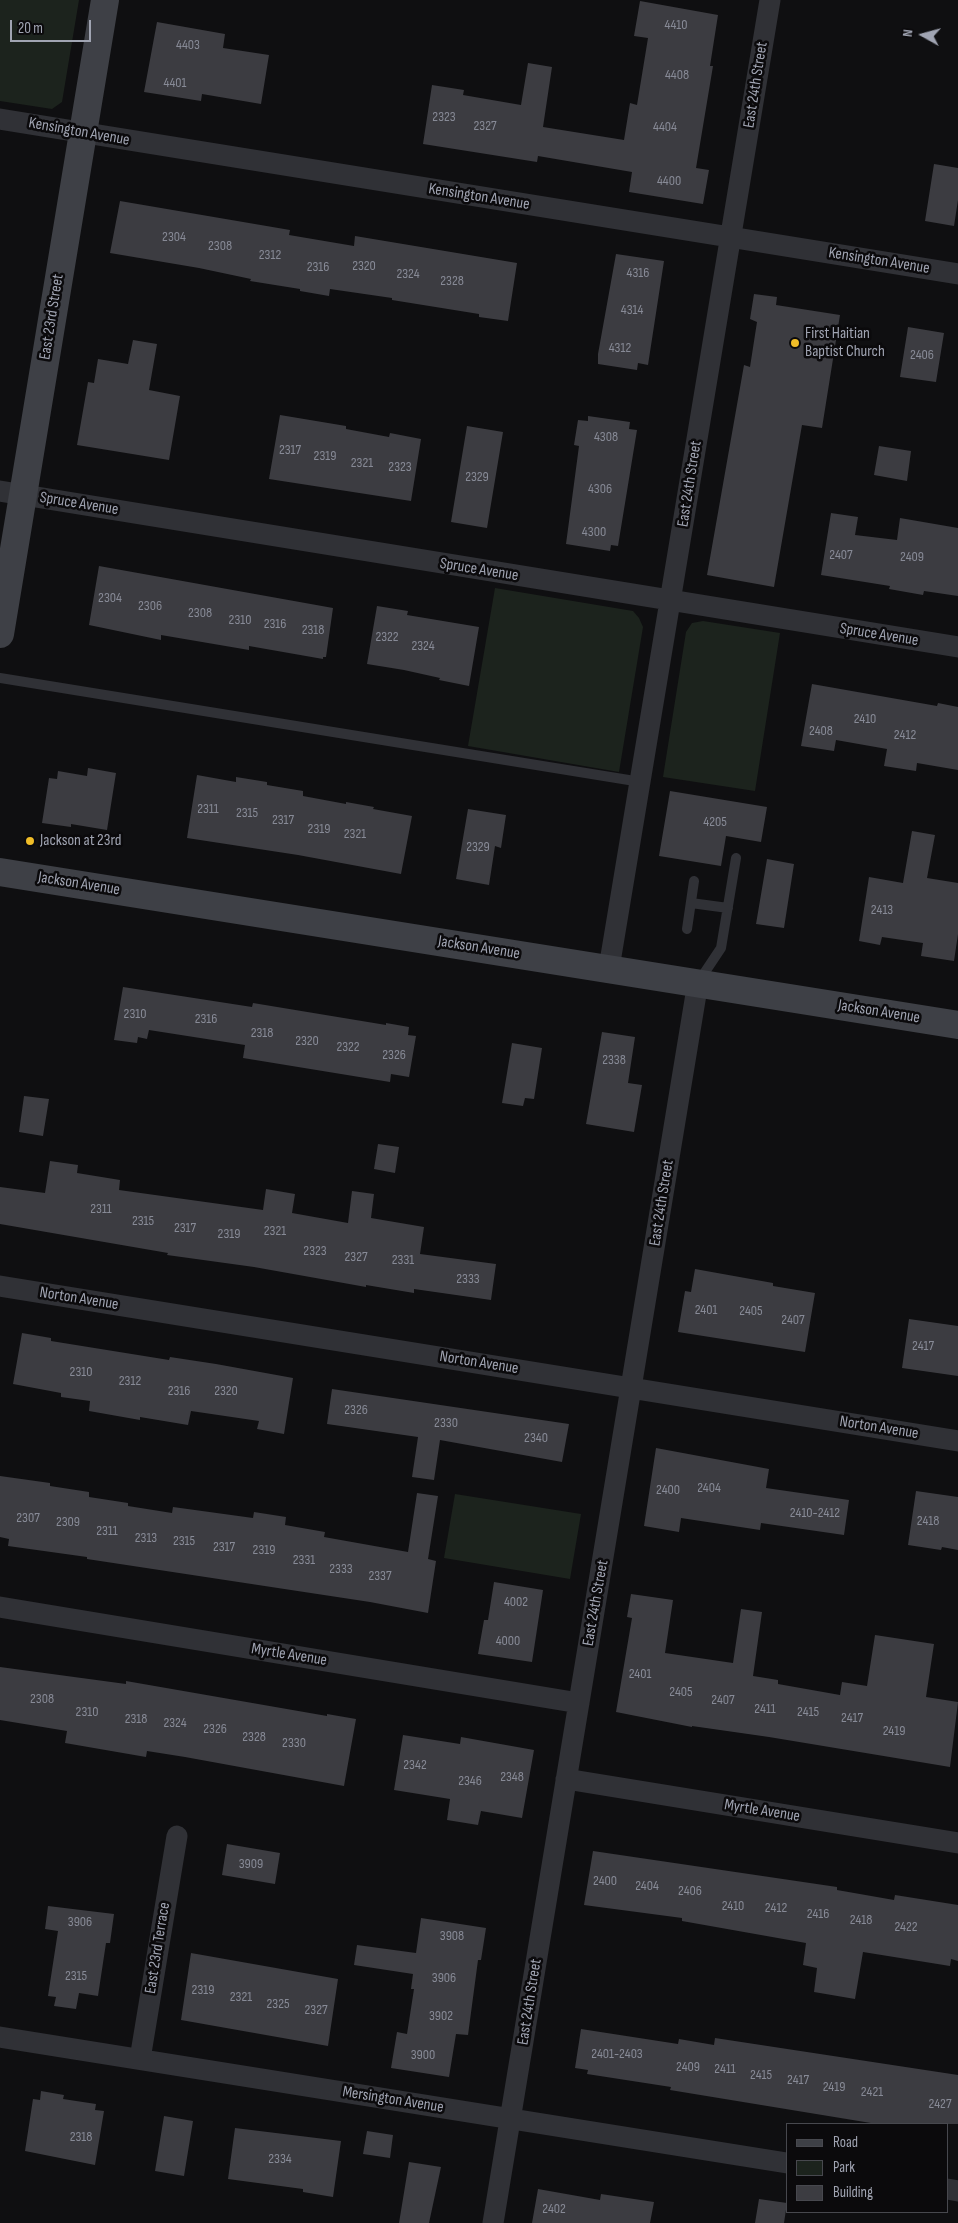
<!DOCTYPE html>
<style>
body{margin:0}
#map{position:relative;width:958px;height:2223px;overflow:hidden;background:#0f0f11;font-family:"Sofia Sans Condensed",sans-serif}
canvas{display:block}
.legend{position:absolute;left:786px;top:2123px;width:162px;height:90px;box-sizing:border-box;background:#0b0a0c;border:1px solid #47484e;margin:0;padding:6px 9px;list-style:none;font-size:15px;color:#a0a4b2}
.legend li{display:flex;align-items:center;gap:10px;height:25px}
.legend b{width:25px;border:1px solid #47484e}
.north{position:absolute;left:898px;top:10px;width:50px;height:50px;-webkit-text-stroke:4px #0b0a0c;paint-order:stroke;rotate:277deg;font-size:14px;font-weight:700;line-height:20px;text-align:center;color:#a0a4b2}
.north::after{content:'';display:block;margin:auto;width:18px;height:22px;background:#a0a4b2;clip-path:polygon(50% 0,100% 100%,50% 72%,0 100%)}
.scale{position:absolute;left:10px;top:20px;width:81px;height:22px;box-sizing:border-box;border:2px solid #a0a4b2;border-top:0;padding-left:6px;font-size:15px;line-height:18px;white-space:nowrap;color:#a0a4b2;-webkit-text-stroke:4px #0b0a0c;paint-order:stroke}
</style>
<div id="map">
<canvas width="958" height="2223"></canvas>
<ul class="legend">
<li><b style="height:6px;background:#3e4046"></b>Road</li>
<li><b style="height:14px;background:#1c231d"></b>Park</li>
<li><b style="height:14px;background:#3c3c41"></b>Building</li>
</ul>
<div class="north">N</div>
<div class="scale">20 m</div>
</div>
<script>
const g = document.querySelector('canvas').getContext('2d');
g.lineJoin = 'round';
function fill(path, color) { g.fillStyle = color; g.fill(path, 'evenodd'); }
function stroke(path, color, width, dash) { g.strokeStyle = color; g.lineWidth = width; g.lineCap = dash ? 'butt' : 'round'; g.setLineDash(dash || []); g.stroke(path); }
function drawText(font, color, halo, rows, align = 'center') {
  g.font = font + ' "Sofia Sans Condensed",sans-serif'; g.lineWidth = 5; g.setLineDash([]); g.textBaseline = 'middle'; g.strokeStyle = halo; g.fillStyle = color; for (const [text, x, y, turn = 0] of rows) {
    g.save(); g.translate(x, y); g.rotate((+turn || 0) * Math.PI / 180); g.textAlign = isNaN(turn) ? turn : align; if (halo) g.strokeText(text, 0, 0); g.fillText(text, 0, 0); g.restore();
  }
}
fill(new Path2D(`
 M0,0H79L62,102L52,109L0,101Z
 M495,588L633,611L639,618L643,627L619,772L468,746Z
 M703,621L780,633L755,791L663,777L686,632L692,623Z
 M455,1494L581,1514L570,1579L444,1558Z`), '#1c231d');
fill(new Path2D(`
 M640,1L718,15L710,66H713L696,168L709,170L703,204L629,192L632,172L538,156L537,162L423,144L432,85L464,90L463,95L521,105L528,63L552,67L543,127L624,140L630,103L637,105L648,38L634,36Z
 M157,22L225,34L223,48L269,55L261,104L202,94L201,101L144,92Z
 M934,164L958,168V200L954,226L925,221Z
 M120,201L290,230L289,235L354,246L355,236L517,263L508,321L479,317V314L392,300V298L330,289L329,296L300,291V289L250,281L251,279L199,268L110,253Z
 M616,254L664,261L648,365L638,363L637,370L598,364V354Z
 M754,294L777,297L776,305L840,315L822,428L802,425L774,587L707,575L744,365L750,367L757,322L750,319Z
 M908,327L944,333L936,382L900,377Z
 M133,340L157,344L149,390L180,396L169,460L77,445L88,382L94,383L98,359L128,364Z
 M280,415L346,426V429L389,437L390,433L421,439L411,501L269,479Z
 M588,416L630,422L629,429L637,430L618,546L611,545L610,551L566,544L579,446L574,445L578,420L588,421Z
 M467,426L503,432L487,528L451,522Z
 M879,446L911,451L907,481L874,475Z
 M831,513L858,517L855,535L897,540L900,518L958,528V596L924,591L923,595L889,589L890,586L821,575Z
 M99,566L333,608L326,657H323V659L249,646V650L161,635V640L89,625Z
 M377,606L408,611L407,615L479,627L469,686L439,680L440,678L404,670L367,664Z
 M812,684L937,706L938,703L958,707V770L917,763L916,771L884,766L887,749L836,740L834,751L801,746Z
 M88,768L116,773L107,830L71,824V827L42,823L49,778L57,779L58,771L87,776Z
 M197,775L236,782V777L267,782V785L303,791V796L346,804V802L374,807L373,809L412,816L401,874L298,855L187,838Z
 M670,791L767,807L761,842L726,836L721,866L659,856Z
 M468,809L506,815L501,848L495,846L489,885L456,879Z
 M912,831L935,835L927,878L958,883V934L954,961L921,956L923,943L882,937L880,945L859,941L869,877L903,883Z
 M767,859L794,864L784,928L756,924Z
 M123,987L252,1007L253,1003L386,1025V1023L409,1027L408,1035L416,1036L409,1077L391,1074L390,1082L243,1058L245,1045L149,1030L147,1039L138,1037L137,1043L114,1040Z
 M602,1032L635,1037L628,1083L642,1085L634,1132L586,1124Z
 M512,1043L542,1048L534,1099L525,1098L523,1106L502,1103Z
 M24,1096L49,1099L43,1136L19,1132Z
 M378,1144L399,1147L395,1173L374,1169Z
 M50,1161L78,1165L77,1173L120,1180L119,1190L263,1210L266,1189L295,1194L292,1213L348,1223L352,1191L374,1194L371,1218L424,1227L420,1254L496,1264L491,1300L414,1289V1293L366,1285V1287L254,1267L167,1255L168,1253L0,1224V1187L45,1193Z
 M695,1269L773,1283V1286L815,1293L805,1352L678,1332L685,1291L691,1292Z
 M909,1319L958,1326V1376L902,1368Z
 M22,1333L51,1338V1341L169,1360L170,1357L216,1364L293,1378L284,1434L257,1429L259,1421L191,1411L188,1425L140,1417V1420L89,1411L90,1401L61,1397V1393L13,1384Z
 M332,1389L569,1424L562,1462L440,1440L434,1480L412,1477L418,1437L327,1424Z
 M656,1448L769,1469L766,1488L849,1500L844,1535L761,1523L760,1530L681,1518L679,1532L644,1526Z
 M0,1476L50,1483V1486L89,1492V1497L128,1503V1506L172,1513L173,1507L253,1518L254,1512L286,1517L285,1525L325,1532L324,1537L408,1552L417,1493L438,1496L428,1559L436,1561L428,1613L370,1602L87,1559V1557L8,1546L9,1539L0,1537Z
 M916,1491L958,1497V1550L942,1547L941,1550L908,1545Z
 M494,1582L543,1590L532,1662L478,1654L484,1620H488Z
 M631,1594L673,1600L665,1653L733,1663L741,1609L762,1612L753,1676L778,1680V1684L840,1695L842,1682L867,1686L875,1635L934,1644L926,1697L958,1702L950,1767L769,1737L692,1726V1727L616,1712L632,1618L627,1617Z
 M0,1667L126,1684V1681L327,1716V1714L356,1719L344,1786L185,1757L147,1751L146,1757L65,1743L67,1731L0,1720Z
 M403,1735L460,1744L461,1737L534,1750L522,1818L481,1811L478,1825L447,1820L450,1799L394,1790Z
 M227,1844L280,1853L275,1884L222,1875Z
 M593,1851L837,1887V1890L894,1900L895,1895L958,1905V1961L951,1959L950,1966L863,1952L855,1999L814,1992L817,1968L803,1965L806,1943L682,1921V1918L584,1905Z
 M48,1906L114,1914L110,1943H106L98,1996L79,1993L76,2009L54,2006L56,1997L48,1996L58,1931L45,1929Z
 M421,1918L486,1928L481,1960H478L468,2035L456,2034L449,2077L391,2068L397,2032L407,2034L414,1989H411L413,1974L354,1965L357,1945L416,1953Z
 M191,1953L338,1979L328,2046L181,2020Z
 M581,2029L678,2044L679,2039L714,2045L715,2038L958,2075V2124H877L670,2090L671,2087L587,2074L588,2070L575,2068Z
 M41,2091L64,2095L63,2099L96,2104L95,2110L104,2111L95,2165L25,2151L33,2099L40,2100Z
 M164,2116L193,2121L184,2176L155,2171Z
 M235,2128L341,2141L333,2197L303,2192V2189L228,2179Z
 M367,2131L393,2135L390,2158L363,2154Z
 M409,2162L441,2167L429,2223H399Z
 M538,2189L600,2200L601,2194L654,2202L650,2223H532Z
 M759,2199L787,2203L784,2223H755Z`), '#3c3c41');
stroke(new Path2D(`
 M0,678L641,782
 M691,903L728,908
 M687,929L694,881
 M699,981L721,948L736,858`), '#303136', 10);
stroke(new Path2D(`
 M0,119L958,274
 M0,491L958,647
 M609,968L770,0
 M0,1286L958,1441
 M0,1607L579,1703
 M566,1779L958,1843
 M0,2037L787,2163
 M140,2059L177,1836
 M947,2189L958,2191
 M493,2223L698,982`), '#303136', 21);
stroke(new Path2D(`
 M0,634L105,0
 M0,872L958,1025`), '#3e4046', 28);
for (const [x, y, r, color] of [
 [795,343,5,"#f0bd28"],
 [30,841,5,"#f0bd28"]
]) { const dot = new Path2D(); dot.arc(x, y, r, 0, 2 * Math.PI); g.fillStyle = color; g.fill(dot); stroke(dot, '#0b0a0c', 2); }
drawText('14px', '#878a96', null, [
 ["4410",676,25],
 ["4403",188,45],
 ["4408",677,75],
 ["4401",175,83],
 ["2323",444,117],
 ["2327",485,126],
 ["4404",665,127],
 ["4400",669,181],
 ["2304",174,237],
 ["2308",220,246],
 ["2312",270,255],
 ["2320",364,266],
 ["2316",318,267],
 ["4316",638,273],
 ["2324",408,274],
 ["2328",452,281],
 ["4314",632,310],
 ["4312",620,348],
 ["2406",922,355],
 ["4308",606,437],
 ["2317",290,450],
 ["2319",325,456],
 ["2321",362,463],
 ["2323",400,467],
 ["2329",477,477],
 ["4306",600,489],
 ["4300",594,532],
 ["2407",841,555],
 ["2409",912,557],
 ["2304",110,598],
 ["2306",150,606],
 ["2308",200,613],
 ["2310",240,620],
 ["2316",275,624],
 ["2318",313,630],
 ["2322",387,637],
 ["2324",423,646],
 ["2410",865,719],
 ["2408",821,731],
 ["2412",905,735],
 ["2311",208,809],
 ["2315",247,813],
 ["2317",283,820],
 ["4205",715,822],
 ["2319",319,829],
 ["2321",355,834],
 ["2329",478,847],
 ["2413",882,910],
 ["2310",135,1014],
 ["2316",206,1019],
 ["2318",262,1033],
 ["2320",307,1041],
 ["2322",348,1047],
 ["2326",394,1055],
 ["2338",614,1060],
 ["2311",101,1209],
 ["2315",143,1221],
 ["2317",185,1228],
 ["2321",275,1231],
 ["2319",229,1234],
 ["2323",315,1251],
 ["2327",356,1257],
 ["2331",403,1260],
 ["2333",468,1279],
 ["2401",706,1310],
 ["2405",751,1311],
 ["2407",793,1320],
 ["2417",923,1346],
 ["2310",81,1372],
 ["2312",130,1381],
 ["2316",179,1391],
 ["2320",226,1391],
 ["2326",356,1410],
 ["2330",446,1423],
 ["2340",536,1438],
 ["2404",709,1488],
 ["2400",668,1490],
 ["2410-2412",815,1513],
 ["2307",28,1518],
 ["2418",928,1521],
 ["2309",68,1522],
 ["2311",107,1531],
 ["2313",146,1538],
 ["2315",184,1541],
 ["2317",224,1547],
 ["2319",264,1550],
 ["2331",304,1560],
 ["2333",341,1569],
 ["2337",380,1576],
 ["4002",516,1602],
 ["4000",508,1641],
 ["2401",640,1674],
 ["2405",681,1692],
 ["2308",42,1699],
 ["2407",723,1700],
 ["2411",765,1709],
 ["2310",87,1712],
 ["2415",808,1712],
 ["2417",852,1718],
 ["2318",136,1719],
 ["2324",175,1723],
 ["2326",215,1729],
 ["2419",894,1731],
 ["2328",254,1737],
 ["2330",294,1743],
 ["2342",415,1765],
 ["2348",512,1777],
 ["2346",470,1781],
 ["3909",251,1864],
 ["2400",605,1881],
 ["2404",647,1886],
 ["2406",690,1891],
 ["2410",733,1906],
 ["2412",776,1908],
 ["2416",818,1914],
 ["2418",861,1920],
 ["3906",80,1922],
 ["2422",906,1927],
 ["3908",452,1936],
 ["2315",76,1976],
 ["3906",444,1978],
 ["2319",203,1990],
 ["2321",241,1997],
 ["2325",278,2004],
 ["2327",316,2010],
 ["3902",441,2016],
 ["2401-2403",617,2054],
 ["3900",423,2055],
 ["2409",688,2067],
 ["2411",725,2069],
 ["2415",761,2075],
 ["2417",798,2080],
 ["2419",834,2087],
 ["2421",872,2092],
 ["2427",940,2104],
 ["2318",81,2137],
 ["2334",280,2159],
 ["2402",554,2209]
]);
drawText('16px', '#a0a4b2', '#0b0a0c', [
 ["East 24th Street",756,85,-81],
 ["Kensington Avenue",79,132,10],
 ["Kensington Avenue",479,197,9],
 ["Kensington Avenue",879,261,9],
 ["East 23rd Street",52,317,-81],
 ["East 24th Street",690,484,-81],
 ["Spruce Avenue",79,504,9],
 ["Spruce Avenue",479,570,9],
 ["Spruce Avenue",879,635,9],
 ["Jackson Avenue",79,884,9],
 ["Jackson Avenue",479,948,9],
 ["Jackson Avenue",879,1012,9],
 ["East 24th Street",662,1203,-81],
 ["Norton Avenue",79,1299,9],
 ["Norton Avenue",479,1363,9],
 ["Norton Avenue",879,1428,9],
 ["East 24th Street",596,1603,-80],
 ["Myrtle Avenue",289,1655,9],
 ["Myrtle Avenue",762,1811,9],
 ["East 23rd Terrace",158,1948,-81],
 ["East 24th Street",530,2002,-81],
 ["Mersington Avenue",393,2100,9]
]);
drawText('16px', '#a0a4b2', '#0b0a0c', [
 ["First Haitian",805,334],
 ["Baptist Church",805,352],
 ["Jackson at 23rd",40,841]
], 'left');
</script>
